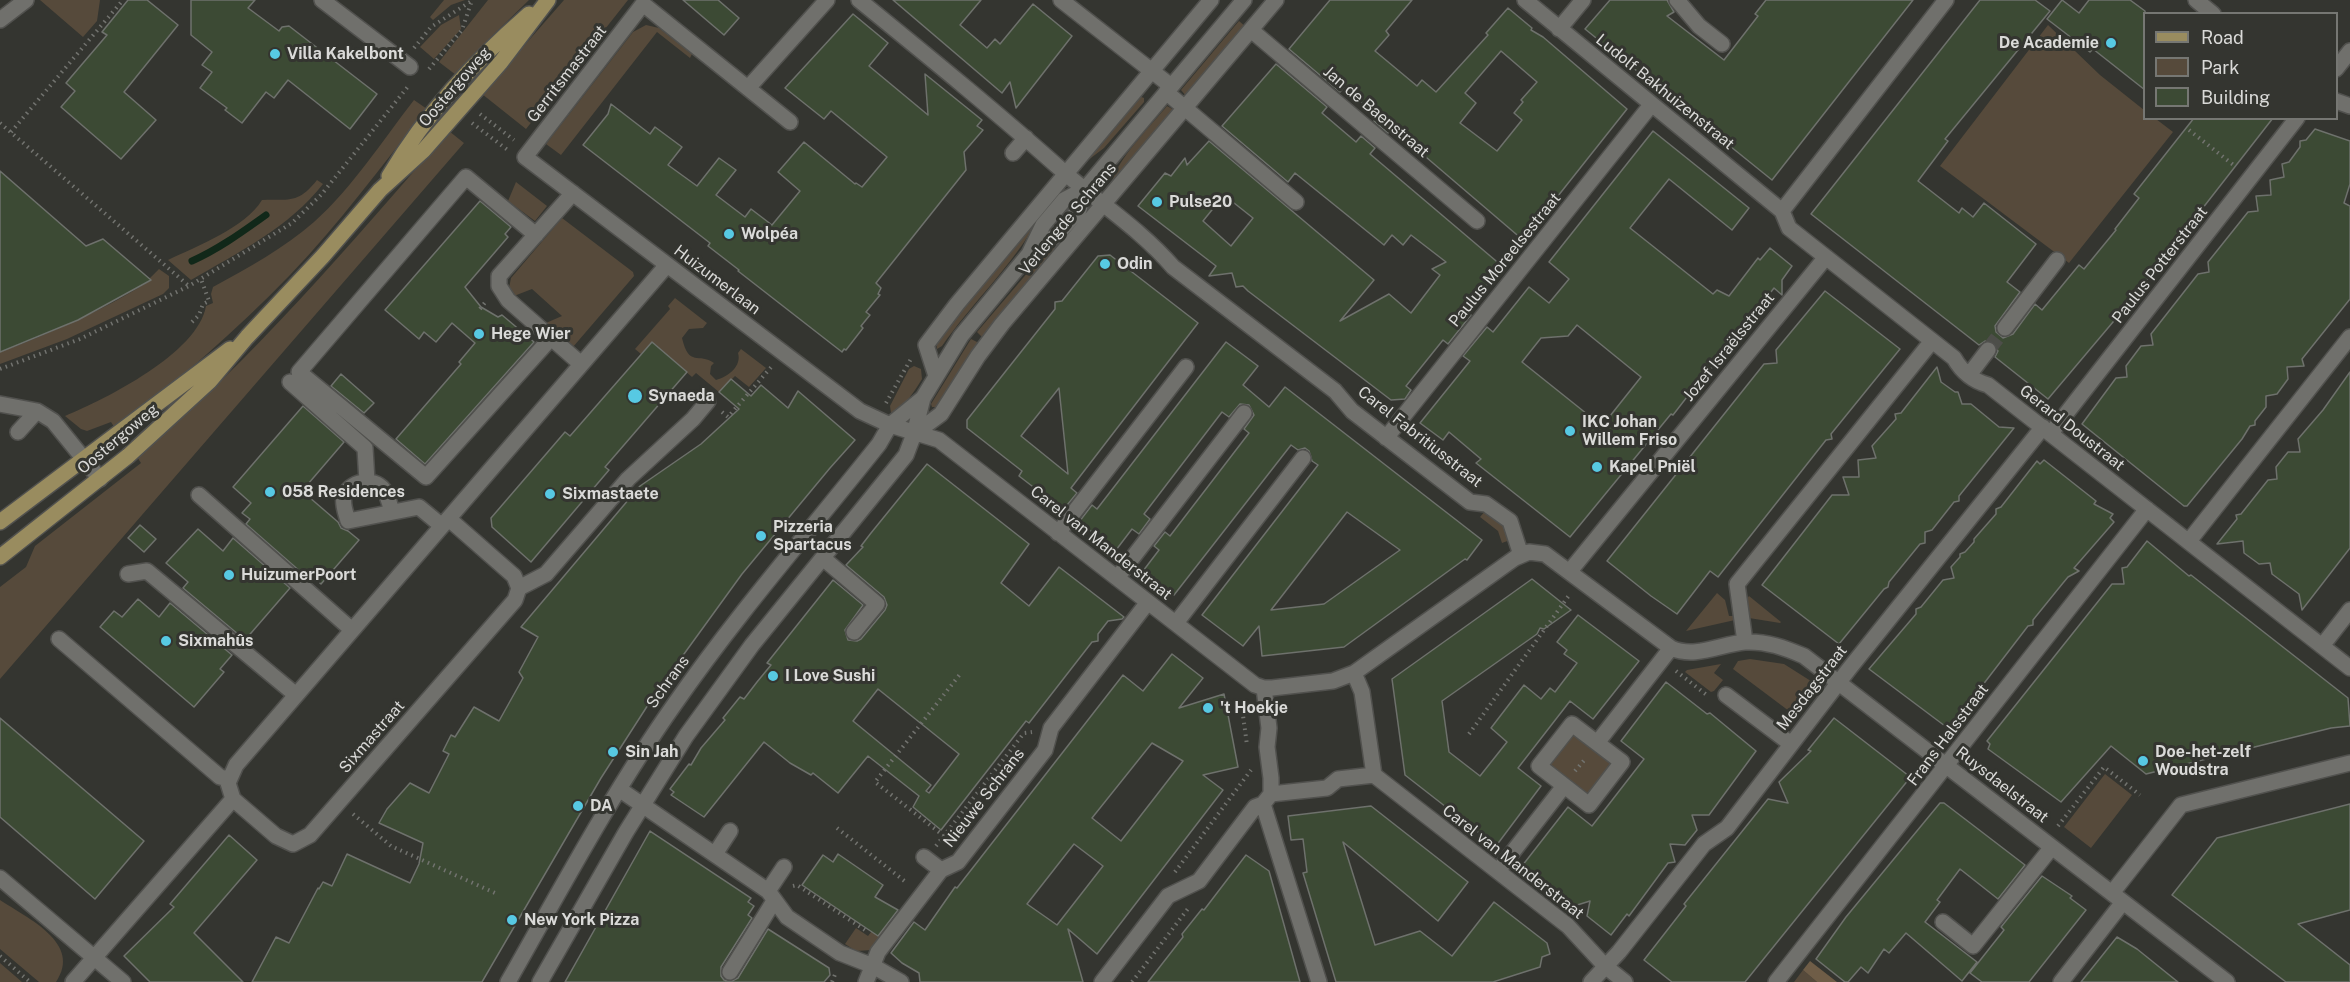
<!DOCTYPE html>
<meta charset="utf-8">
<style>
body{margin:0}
#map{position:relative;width:2350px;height:982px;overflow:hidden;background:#343530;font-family:"Public Sans",sans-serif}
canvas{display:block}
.legend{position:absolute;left:2143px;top:12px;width:195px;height:108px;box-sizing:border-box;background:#343530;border:2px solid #767773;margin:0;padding:8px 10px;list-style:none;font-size:18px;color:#dadad8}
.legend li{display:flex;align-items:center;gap:12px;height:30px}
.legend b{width:30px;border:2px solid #767773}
</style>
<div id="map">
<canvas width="2350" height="982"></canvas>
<ul class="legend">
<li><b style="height:8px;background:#998c5f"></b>Road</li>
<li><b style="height:16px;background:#564a3b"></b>Park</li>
<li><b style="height:16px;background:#3c4a34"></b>Building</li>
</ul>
</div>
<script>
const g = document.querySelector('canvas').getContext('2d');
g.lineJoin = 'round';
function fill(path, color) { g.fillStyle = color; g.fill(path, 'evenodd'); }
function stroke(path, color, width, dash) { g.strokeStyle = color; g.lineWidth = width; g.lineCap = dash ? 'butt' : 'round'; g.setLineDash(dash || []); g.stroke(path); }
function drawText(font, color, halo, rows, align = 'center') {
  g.font = font + ' "Public Sans",sans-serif'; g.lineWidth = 6; g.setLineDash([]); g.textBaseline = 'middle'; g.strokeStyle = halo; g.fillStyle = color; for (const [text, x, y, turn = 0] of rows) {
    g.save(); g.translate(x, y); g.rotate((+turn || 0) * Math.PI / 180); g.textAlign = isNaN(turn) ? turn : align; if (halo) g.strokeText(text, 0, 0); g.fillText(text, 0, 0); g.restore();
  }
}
fill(new Path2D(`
 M40,0H100L97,21L83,37Z
 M444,0H465L451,5L433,20L430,17Z
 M488,0H529L487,41L456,75L439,62Z
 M564,0H628L526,129L482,94Z
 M459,15L461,29L434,59L420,47L441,25Z
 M1239,21L1246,27L1186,96L1181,90Z
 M646,25L659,28L692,54L690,58L657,32L561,155L546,144L633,32Z
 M2048,25L2100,75L2144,110V118L2156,119L2173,132L2069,263L1940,166Z
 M1139,96L1144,98V102L1104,148L1087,161L1086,159Z
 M414,100L427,109C382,165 340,223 290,275C236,331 177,381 116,430L111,422L87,431L81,429L65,416C106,399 198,353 206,306L213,303L211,294L213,287C248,268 284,248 314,222C353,187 382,141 414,100Z
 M1167,106L1174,110L1112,183C1114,163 1153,123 1167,106Z
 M449,131L464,143L0,679V587L26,567L35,546L141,463L137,457C253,360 350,244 449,131Z
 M317,180L323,184C290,227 237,253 191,280L168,260C197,246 245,228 262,200C290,199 298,204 317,180Z
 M516,182L547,206L535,221L508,201Z
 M562,218L633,272L634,276L573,347L546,323L562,316L532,289L514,296L509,288L511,278Z
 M1035,218L1038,220C1012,266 972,303 942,346L937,349L936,341Z
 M1061,240L1064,243L983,338L977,332L1040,258Z
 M159,269L169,276V288L163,294L67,339L0,364V352C52,333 103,310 150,281L149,279Z
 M675,298L707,323L703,328L689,329L682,338C689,368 699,352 714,363L711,366L710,374L716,380C728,377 742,366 738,353L741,349L766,368L749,387L735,376L719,392L696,373L692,377L652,342L641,354L635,349L670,309L668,306Z
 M971,339L979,343L939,407H932L931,404Z
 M914,366L921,369L922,379C915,390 904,409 891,413L890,406L909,369Z
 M1486,510L1506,526L1510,540L1502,543L1498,531L1480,517Z
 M1717,593L1725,600L1729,616H1733L1735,620L1686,631Z
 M1749,596L1781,622L1780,623L1749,618L1746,600Z
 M1750,659L1784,664L1814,683L1816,689L1788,729L1785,726L1793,714L1733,669L1738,661Z
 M1721,664L1714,673L1723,680L1714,691L1711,692L1685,672L1687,670Z
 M1577,734L1611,761C1609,774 1597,790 1584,795L1550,768C1553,754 1563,739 1577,734Z
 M2105,774L2132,795L2091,848L2064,827Z
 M0,900C27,918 83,943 56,982H39L0,949Z
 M881,919L889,926L872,950L856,951L845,944L856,928L868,936Z
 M0,963L22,982H0Z
 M1803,970L1817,982H1794Z`), '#564a3b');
fill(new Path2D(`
 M1810,961L1837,982H1817L1803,970Z`), '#6f5d47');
stroke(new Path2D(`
 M192,261C219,249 242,232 266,215`), '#112819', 7);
const building = new Path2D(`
 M128,0H147L178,25L124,92L156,120L121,159L61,107L75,91L66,83L107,35L102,32Z
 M191,0H255L248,8L279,31L282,27L289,26L377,94L350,129L288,80L274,98L266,92L242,123L225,110L227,108L200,88L212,72L202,65L212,52L191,35Z
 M683,0H718L739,18L724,35Z
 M893,0H981L960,25L987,48L995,39L1000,44L1033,4L1072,36L1016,108L1010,82L1002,93Z
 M1330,0H1412L1386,31L1389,35L1375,51L1417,86L1422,80L1436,92L1488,35L1486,33L1508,8L1532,28L1531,30L1543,37L1627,109L1523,240L1392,128L1388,133L1374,121L1378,116L1344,87L1340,92L1289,49ZM1501,51L1537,82L1521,100L1523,102L1514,113L1522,120L1497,151L1460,123L1476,103L1465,93Z
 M1610,0H1667L1674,12L1667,16L1724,60L1758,16L1755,14L1766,0H1913L1772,180L1585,29Z
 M1980,0H2035L2050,11L1945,139L1948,141L1918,181L1959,213L1962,208L1973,217L1984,203L2036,244L2007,282L2020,292L1995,326L1996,332L2003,338L2013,334L2035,304L2042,310L2079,265L2084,269L2116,230L2115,229L2139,198L2134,194L2194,118H2273L2124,309L2048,399L1995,357L1998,351L1994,343L1985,341L1979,345L1811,214Z
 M2062,0L2079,13L2089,0H2130L2145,11V90L2093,49L2090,52L2047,19Z
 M853,14L888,43L869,66L928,115L925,74L982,120L977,126L983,130L964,152L966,170L876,283L881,288L878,294L880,295L866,312L870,315L861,326L863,328L846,350L844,349L842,352L738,271L739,270L708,246L710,243L583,145L608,114L611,104L650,134L655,127L682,147L668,165L697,186L719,158L736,170L716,195L745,217L751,209L772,225L800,191L778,172L804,142L855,184L856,183L862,187L887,157L831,111L824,119L785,88Z
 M1276,64L1327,107L1322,113L1356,142L1361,136L1375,148L1370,154L1502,266L1466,311L1471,315L1448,344L1443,340L1406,386L1411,390L1405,399L1391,400L1248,291L1243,286L1236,287L1232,273L1209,276L1216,266L1138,206L1165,173L1171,176L1185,158L1187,165L1209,141L1374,280L1340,321L1389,294L1411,313L1440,275L1432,269L1446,262L1411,235L1403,245L1392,235L1384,245L1295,173L1288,182L1222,126ZM1224,195L1253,218L1231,246L1203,221Z
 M2315,129L2350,141V184L2344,203L2350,206V299L2302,359L2304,366L2287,367L2288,379L2277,394L2266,396V407L2255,421V425L2250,426L2242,439L2187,506H2184L2082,424L2116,378L2127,377L2126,366L2141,346L2153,345L2151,334L2198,274L2209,272L2208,262L2248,212L2258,211L2256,196L2271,195L2270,180L2284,177L2282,164L2289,162L2300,147V141L2306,140Z
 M1653,131L1749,208L1732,230L1669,179L1630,228L1713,294L1717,290L1729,296L1758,258L1760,260L1770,248L1792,266L1782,280V295L1774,288L1744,327V332L1739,333L1730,344V350L1725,351L1715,362V367L1710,368L1703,378V383L1697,384L1673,415L1671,414L1570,537L1476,463L1481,459L1449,432L1443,440L1420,423L1470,361L1463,356L1487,327L1493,332L1529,287L1549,303L1569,279L1549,262ZM1577,325L1641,377L1602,426L1522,362L1541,338L1568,336Z
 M0,171L86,246L103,239L151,280L78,320L0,352Z
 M480,201L511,227L505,234L508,237L465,287L481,307L498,317L502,315L534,342L425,464L396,439L461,364L459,362L475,343L452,323L436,342L424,332L419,339L385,310Z
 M1110,255L1198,323L1071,488L1077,493L1063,510L1019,476L1022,471L967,428V420L1055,309V302L1062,301L1098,256ZM1059,388L1068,474L1021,436Z
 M1825,291L1900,349L1831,434L1832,439L1826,440L1718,577L1710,571L1677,614L1651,596L1607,561L1764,364L1777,363L1776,350Z
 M652,342L687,372L605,467L609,470L531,562L492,527L491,518L565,432L570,436Z
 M1226,342L1258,366L1243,385L1269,407L1285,387L1482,540L1467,560L1465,559L1344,647L1262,656L1259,626L1243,646L1202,615L1318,465L1312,461L1309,451L1305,448L1298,450L1291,445L1174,595L1143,571L1159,550L1154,546L1165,532L1170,536L1249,433L1244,429L1254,415L1249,405L1240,404L1229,417L1222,412L1144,514L1150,519L1139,534L1132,529L1116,550L1079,522L1092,505L1097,509ZM1347,512L1400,550L1324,604L1271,610Z
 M1937,367L1941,382L1955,392H1958L1962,404H1971L1999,427L2014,428L1959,496V501L1954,502L1932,530L1925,532V543L1920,544L1889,582L1888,587L1884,589L1839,644L1762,585L1832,495H1849L1843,477H1859L1858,460L1876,458L1872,446L1896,419L1895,414L1901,413Z
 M2350,372V548L2302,610L2299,594L2272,574L2270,563L2259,564L2244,553L2243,541L2217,544L2237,519L2236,515L2241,514L2268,480L2277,479L2276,467L2288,452H2300L2298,439L2323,410Z
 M341,374L374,403L364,413L331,386Z
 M731,379L751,396L761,385L788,408L798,391L855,440L830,468L742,574L655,694L601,778L482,982H252L276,937L289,943L318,888L319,889L323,882L332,886L347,854L410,883L419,864L423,843L379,823L387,809L410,783L429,793L449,754L443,751L451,735L455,737L474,707L499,721L523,678L519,672L538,637L521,627L640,486L701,444L739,409L719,392Z
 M303,406L344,442L302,491L338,522L341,528L348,531L359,540L321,584L305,570L302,573L246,524L250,519L242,513L251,503L233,487Z
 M2044,460L2096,501L2094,504L2113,514L2110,518L2114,522L2074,568L2079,571L2068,577L2063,583L2033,620V625L2028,626L1949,729L1869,669L1916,614V609L1921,607L1943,580L1954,578L1951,567L1960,557V554L1965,552L1974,542V539L1996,514V509L2001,507L2037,461L2040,464Z
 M927,464L1029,544L1001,583L1029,606L1059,567L1124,617L1122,619L1108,621L1098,634V641L1092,642L1029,723L1026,721L941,830L913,807L919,796L868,756L838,793L813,773L811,775L790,763L764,742L704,817L671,795L674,792L670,789L689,764L691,765L701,748L725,720L723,718L740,697L744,699L757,682L771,665L767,663L833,580L863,605L845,630L848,640L857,641L861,639L885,610L887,605L884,597L846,565L863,547L861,546L871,533ZM878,689L959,754L929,793L926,791L931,785L853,721Z
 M140,525L156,539L144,552L128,538Z
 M198,529L223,551L233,538L290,588L245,640L183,588L188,582L166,563Z
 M2147,541L2189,576L2191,575L2348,698L2350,726L2331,728L2146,774L2111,746L2061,802L1988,749L1990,744L1987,741L2112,584H2124L2122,568L2127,567Z
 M1532,579L1571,610L1544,629L1540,628L1537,634L1442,701L1449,752L1480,776L1507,742L1491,728L1524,685L1541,699L1550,688L1555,692L1577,663L1564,654L1567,650L1557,642L1578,615L1639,661L1593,719L1570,701L1556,719L1518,768L1541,786L1496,846L1405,775L1392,679Z
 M138,599L159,617L170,603L232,655L220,669L224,672L194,707L100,627L114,611L122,617Z
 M1172,654L1203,678L1179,708L1224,694L1238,767L1203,775L1223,790L1097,954L1068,929L1083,982H920L919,973L902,963L891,953L914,922L925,930L955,887L957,888L1123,675L1143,691ZM1152,743L1183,761L1121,841L1092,818ZM1074,844L1103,866L1057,925L1027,904Z
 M1666,682L1707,714L1710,713L1756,751L1709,815H1692L1697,830L1685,845L1670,844L1675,862L1668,863L1629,916L1627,914L1611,935L1587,916L1590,901L1574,906L1522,866L1568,807L1592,826L1606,808L1644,759L1621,741Z
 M0,718L144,841L95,899L0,817Z
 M1834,718L1909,776V779L1745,982H1672L1644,960L1686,906L1684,904L1768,799L1788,803L1779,782L1811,751L1808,750Z
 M1940,803H1944L2025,865L1998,899L1960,869L1937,900L1940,902L1925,922L1977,962L1962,981L1906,933L1889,953L1884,949L1868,973L1861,967L1848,982H1845L1816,959L1846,917Z
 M2350,804V910L2298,924L2350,965V982H2286L2172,895L2217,838Z
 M1371,806L1468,882L1438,921L1343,842L1375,945L1420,931L1452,956L1494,902L1547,943L1550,954L1542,957L1540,967L1493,982H1336L1303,873L1307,872L1303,839L1291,840L1288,816Z
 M650,831L751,898L748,902L754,906L748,915L752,918L721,967V976L724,980L730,982L738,978L768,929L829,968L830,975L824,982H565Z
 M229,835L257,860L194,933L243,982H150L124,956L174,907L170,904Z
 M838,854L883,885L875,897L898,910L878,936L802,885L823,855L833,862Z
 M1246,855L1269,871L1300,982H1148L1183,937L1182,934L1202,909L1204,910Z
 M2042,876L2072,896L2070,898L2086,910L2029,982H1982L1970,973L2004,930L2001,927Z
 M2117,937L2137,949L2178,982H2081Z`);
fill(building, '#3c4a34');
stroke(building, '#6e716c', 1.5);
stroke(new Path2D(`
 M1988,350L2005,328`), '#4d4e49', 15, [15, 8]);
const minor = new Path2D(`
 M322,0L410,67
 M859,0C929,57 999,114 1066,174C1102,205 1142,231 1173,267L1335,391L1352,411L1470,502L1486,504L1510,521L1521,555
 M1061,0L1171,86
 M1525,0L1782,211L1789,228L1954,358C1962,372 1973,381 1988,385L2350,668
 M1677,0L1699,26L1722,44
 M2196,0L2213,14
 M0,20L26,0
 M1559,29L1583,0
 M1251,30L1477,221
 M2336,69L2350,51
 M748,88L827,0
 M1166,92L1296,202
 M2336,101L2350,106
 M790,122L643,4L525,157L860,411L890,425L939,440L1255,685L1264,688H1272L1333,681L1354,673L1362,692L1374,775L1568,926L1605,966L1625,982
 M1013,153L1026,138
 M573,193L499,276V286L508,300L581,364
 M1782,211L1946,0
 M536,235L466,177L299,372L426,477L551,338
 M1029,254L1057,235L1079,210L1085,189
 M2005,328L2057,260
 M1969,375L1988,350
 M936,376L926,345L957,304L1211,0
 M290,382L365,448L367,481
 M0,404L37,411L53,421L100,479
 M18,432L37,411
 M2051,433L2297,118
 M914,434L941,414L978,356L1002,324L1276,0
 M1386,438L1651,105
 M199,495L352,630
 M392,512C390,505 388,496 384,490C373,476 349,481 344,497C342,505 346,513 348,521L419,507L442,526
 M449,519L514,576L519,588L515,600L310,835L293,844L276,836L233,799L228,783L236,765L667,265
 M1058,533L1186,367
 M2189,541L2350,337
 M824,559L877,604L854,632
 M1570,571L1826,257
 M128,574L147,571L296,695
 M1117,578L1244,413
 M519,588L546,574L628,479L693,419L708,401
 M1176,623L1303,458
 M59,639L220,777L229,779
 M1745,642L1737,584L1932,341
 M2322,646L2350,610
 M1354,673L1515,558L1529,552L1545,554L1671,648C1695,659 1721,644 1745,642C1767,641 1785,648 1804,656L2227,982
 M1264,688L1269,728L1267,747L1271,778V794L1327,788L1338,779L1374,775
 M1726,695L1791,744
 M1572,724L1622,762L1589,805L1539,766Z
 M1597,743L1671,648
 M619,789L768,891L787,917L840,953L873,966L901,982
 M1263,804L1319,982
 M715,854L730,831
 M924,857L941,870
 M1498,871L1564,786
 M0,878L123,982
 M768,891L784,867
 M2112,893L2181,805L2350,763
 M1943,922L1973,946L2052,847
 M730,972L774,901
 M73,982L233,799
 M508,982C561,889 612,793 674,705C737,614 810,531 879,444L890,425L923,398L961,336L1029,254L1043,225L1064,200L1085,189L1244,0
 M540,982L626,832L686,736L752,645L906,455L914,434L923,398
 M866,982L878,952L941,870L958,862L1045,750L1051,728L1148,602
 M1102,982L1168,896L1199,881L1255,807L1263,804L1271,794
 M1591,982L1619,952L1704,844L1727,828L1849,669L2043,427
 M1776,982L2147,509
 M2061,982L2123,902`);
const major = new Path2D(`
 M389,176C427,112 474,62 529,14
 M0,522L230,349
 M0,557L128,456L210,381L247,337L323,256L380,190L423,151L501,62L548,0`);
stroke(minor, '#51514e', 18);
stroke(major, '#51514e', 18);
stroke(new Path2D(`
 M414,48L431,27L473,0
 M429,69L462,30L471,3
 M480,114L514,140
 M0,123L189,286
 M472,123L509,151
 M2189,130L2236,167
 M11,132L123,0
 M480,309L487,300
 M192,322L199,315L203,304L209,301L201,279
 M0,369L80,339L189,286L292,223L321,195L410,84
 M886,403L912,357
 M722,412L728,417L773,365
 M1676,671L1708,696
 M1244,699L1242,708L1247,745
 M1469,734L1570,594
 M1575,771L1586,758
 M353,814L391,846L495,893
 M2058,826L2104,767L2140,795
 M837,828L907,883
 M944,836L875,782L961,673
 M936,846L1024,733L1032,732
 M1175,872L1251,770
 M793,886L797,885L868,932
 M0,956L30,982
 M832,982L836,972
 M1132,982L1190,906`), '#72736f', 4, [1.5, 4.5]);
stroke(minor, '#70706c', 15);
stroke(major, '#998c5f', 15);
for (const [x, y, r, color] of [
 [2111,43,6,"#57c9e3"],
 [275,54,6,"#57c9e3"],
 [1157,202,6,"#57c9e3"],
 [729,234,6,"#57c9e3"],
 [1105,264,6,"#57c9e3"],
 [479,334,6,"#57c9e3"],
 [635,396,8,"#57c9e3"],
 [1570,431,6,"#57c9e3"],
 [1597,467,6,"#57c9e3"],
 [270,492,6,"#57c9e3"],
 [550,494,6,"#57c9e3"],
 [761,536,6,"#57c9e3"],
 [229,575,6,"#57c9e3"],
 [166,641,6,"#57c9e3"],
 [773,676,6,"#57c9e3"],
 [1208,708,6,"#57c9e3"],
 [613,752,6,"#57c9e3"],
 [2143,761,6,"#57c9e3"],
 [578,806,6,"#57c9e3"],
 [512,920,6,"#57c9e3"]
]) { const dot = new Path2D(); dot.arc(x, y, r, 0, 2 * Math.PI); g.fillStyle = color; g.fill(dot); stroke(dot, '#343530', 2); }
drawText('bold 16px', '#dadad8', '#343530', [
 ["De Academie",2099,43,"right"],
 ["Villa Kakelbont",287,54],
 ["Pulse20",1169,202],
 ["Wolpéa",741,234],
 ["Odin",1117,264],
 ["Hege Wier",491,334],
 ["Synaeda",648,396],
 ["IKC Johan",1582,422],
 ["Willem Friso",1582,440],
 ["Kapel Pniël",1609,467],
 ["058 Residences",282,492],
 ["Sixmastaete",562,494],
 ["Pizzeria",773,527],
 ["Spartacus",773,545],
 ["HuizumerPoort",241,575],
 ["Sixmahûs",178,641],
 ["I Love Sushi",785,676],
 ["'t Hoekje",1220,708],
 ["Sin Jah",625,752],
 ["Doe-het-zelf",2155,752],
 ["Woudstra",2155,770],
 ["DA",590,806],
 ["New York Pizza",524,920]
], 'left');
drawText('16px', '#dadad8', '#343530', [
 ["Gerritsmastraat",567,74,-52],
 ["Oostergoweg",455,87,-49],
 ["Ludolf Bakhuizenstraat",1665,92,39],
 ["Jan de Baenstraat",1376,112,40],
 ["Verlengde Schrans",1068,219,-50],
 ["Paulus Moreelsestraat",1505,260,-51],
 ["Paulus Potterstraat",2160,265,-52],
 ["Huizumerlaan",717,280,37],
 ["Jozef Israëlsstraat",1729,347,-51],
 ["Gerard Doustraat",2072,428,38],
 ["Carel Fabritiusstraat",1420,437,38],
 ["Oostergoweg",118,439,-40],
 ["Carel van Manderstraat",1101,543,38],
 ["Schrans",668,682,-54],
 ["Mesdagstraat",1812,688,-52],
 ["Frans Halsstraat",1948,735,-53],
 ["Sixmastraat",372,737,-49],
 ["Ruysdaelstraat",2002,785,38],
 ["Nieuwe Schrans",984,798,-52],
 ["Carel van Manderstraat",1513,862,38]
]);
</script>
